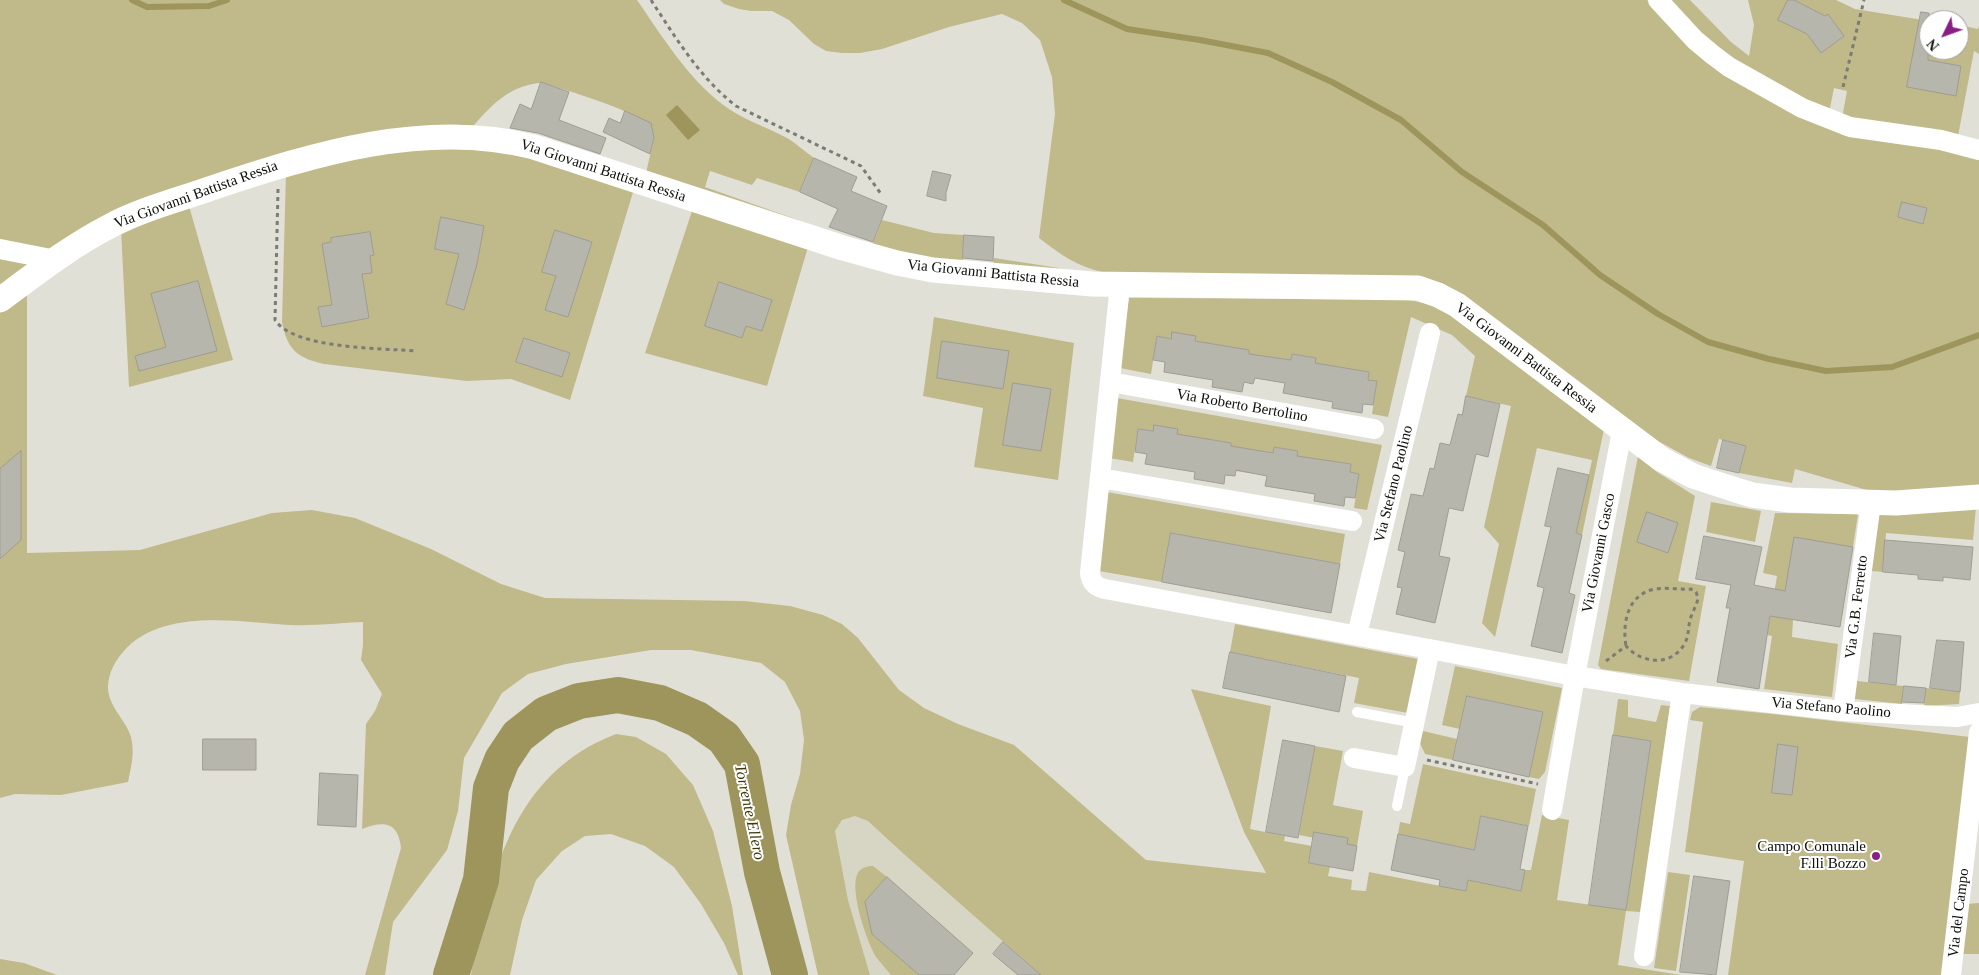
<!DOCTYPE html>
<style>
body{margin:0}
#map{position:relative;width:1979px;height:975px;overflow:hidden;background:#e1e0d7;font-family:Georgia,serif}
canvas{display:block}
.north{position:absolute;left:1919px;top:10px;width:50px;height:50px;box-sizing:border-box;background:#fff;border:1px solid #9f9f9d;border-radius:50%;rotate:228deg;font-size:14px;font-weight:700;line-height:20px;text-align:center;color:#0e0e0a}
.north::after{content:'';display:block;margin:auto;width:18px;height:22px;background:#891f85;clip-path:polygon(50% 0,100% 100%,50% 72%,0 100%)}
</style>
<div id="map">
<canvas width="1979" height="975"></canvas>
<div class="north">N</div>
</div>
<script>
const g = document.querySelector('canvas').getContext('2d');
g.lineJoin = 'round';
function fill(path, color) { g.fillStyle = color; g.fill(path, 'evenodd'); }
function stroke(path, color, width, dash) { g.strokeStyle = color; g.lineWidth = width; g.lineCap = dash ? 'butt' : 'round'; g.setLineDash(dash || []); g.stroke(path); }
function drawText(font, color, halo, rows, align = 'center') {
  g.font = font + ' Georgia,serif'; g.lineWidth = 4; g.setLineDash([]); g.textBaseline = 'middle'; g.strokeStyle = halo; g.fillStyle = color; for (const [text, x, y, turn = 0] of rows) {
    g.save(); g.translate(x, y); g.rotate((+turn || 0) * Math.PI / 180); g.textAlign = isNaN(turn) ? turn : align; if (halo) g.strokeText(text, 0, 0); g.fillText(text, 0, 0); g.restore();
  }
}
fill(new Path2D(`
 M855,816L868,820L906,856L1041,975H870L848,900L835,831L842,820Z`), '#d7d5c4');
fill(new Path2D(`
 M0,0H637C662,36 687,77 722,104C741,119 765,126 787,138C796,143 805,152 814,158L800,192L757,178L752,185L710,171L705,187L801,221L800,226L646,173L654,138C645,130 636,119 626,112C619,107 545,82 539,83C509,86 489,107 471,129H433L51,253L0,243Z
 M720,0H1647L1684,39L1712,62L1906,142L1979,158V488L1877,493L1795,469L1792,483L1739,473L1746,446L1719,439L1711,466L1689,458L1658,441L1470,301L1107,273C1077,267 1063,256 1039,238L1055,114L1052,77L1040,40L1022,23L1002,14L949,27L882,49L860,53H842L826,51L814,44L789,20L772,11H751L739,9L724,4Z
 M1666,0H1690L1731,42L1749,56L1754,25L1748,0H1836L1855,9L1929,21V50H1959V25L1978,29L1979,26V54L1974,51L1958,136L1842,118L1847,91L1834,88L1829,113L1718,51Z
 M407,149H500L634,189L570,400L511,379L467,381L324,364C297,358 287,349 282,322L286,173Z
 M189,206L233,360L129,387L121,230Z
 M693,208L808,247L767,386L645,353Z
 M882,220L934,233L964,235L963,262L949,261L872,246Z
 M0,254L38,262L0,289Z
 M994,258L1059,268L1061,270L993,264Z
 M27,292V553L140,550L272,513L312,510L355,518L431,549L501,584L545,598L744,601L790,606L823,615L842,624L858,638L899,690L924,708L958,724L1014,745L1146,860L1266,873L1244,832L1191,689L1271,706L1250,829L1285,836L1284,841L1312,846L1309,863L1330,867L1328,876L1352,880L1351,890L1366,891L1369,872L1466,891L1468,880L1521,891L1525,870H1531L1542,815L1569,820L1557,900L1626,910L1651,741L1613,735L1618,699L1628,700V717L1656,722L1661,705L1670,706L1640,912L1626,911L1618,965L1681,975H1041L906,856L868,821L855,816L842,820L835,831L848,900L870,975H818L786,835L791,805L800,774L804,740L800,711L785,682L761,663L691,650H651L566,664L528,674L502,693L464,758L458,811L447,850L393,922L385,975H365L401,848C398,821 383,821 362,829L366,724L375,711L382,694L361,660L363,645V622C339,623 314,626 290,625C240,622 161,607 123,652C115,661 109,672 108,686C107,705 126,720 131,737C135,753 131,767 128,782L61,795L15,794L0,798V311Z
 M1129,298L1393,299C1414,299 1432,304 1450,315L1604,429L1582,535L1576,533L1592,460L1537,448L1495,637L1482,623L1499,544L1484,527L1511,406L1466,396L1475,356L1452,335L1411,317L1388,417L1372,414L1377,381L1368,380L1369,372L1315,364V358L1292,354L1291,360L1277,358L1273,381L1255,378L1248,358L1249,350L1195,343L1196,336L1171,339L1157,336L1151,374L1120,368Z
 M934,317L1074,343L1058,480L974,467L983,408L923,396Z
 M1117,398L1382,445L1367,510L1354,508L1359,474L1350,472L1351,464L1297,457V451L1274,447L1273,453L1259,451L1255,474L1236,471L1239,452L1230,451L1231,443L1176,435L1177,429L1154,425L1153,431L1138,429L1133,462L1109,458Z
 M1638,456L1657,472L1695,496L1678,581L1706,586L1689,681L1601,669L1598,665Z
 M1107,492L1345,534L1340,564L1171,533L1162,582L1099,571Z
 M1711,502L1761,511L1755,542L1706,532Z
 M1976,507L1973,540L1886,533L1883,572L1871,571L1878,515Z
 M1775,513L1858,514L1853,547L1781,617L1793,620L1792,637L1838,644L1832,697L1764,689L1772,636L1767,635L1777,576L1763,573Z
 M1235,624L1418,659L1408,713L1354,703L1359,678L1230,652Z
 M1455,666L1562,688L1545,772L1539,779L1529,777L1543,712L1467,696L1460,729L1442,725Z
 M1857,681L1904,686L1902,704L1855,699Z
 M1926,688L1960,692L1959,704L1924,706Z
 M1700,707L1773,714L1970,737L1942,975H1728L1744,861L1685,852L1703,722L1690,720L1692,712Z
 M1423,731L1457,739L1453,760L1425,754L1420,743Z
 M616,734L636,737L666,754L693,785L713,831L732,906L743,975H738L724,943L701,904L674,867L645,846L611,834L585,836L562,851L536,880L522,920L510,975H471C490,877 511,774 616,734Z
 M1315,746L1343,751L1333,805L1363,811L1357,846L1299,835Z
 M1423,764L1536,789L1529,826L1481,816L1474,850L1398,834L1400,822L1410,824Z
 M873,866L887,877L865,902L872,934L919,975H891C886,969 881,963 876,957C867,942 847,886 859,871C863,867 868,866 873,866Z
 M1668,872L1690,875L1676,971L1654,968Z
 M1979,903V954H1963L1966,904Z
 M0,959L24,963L57,975H0Z`), '#c0b98a');
fill(new Path2D(`
 M677,105L700,130L688,140L666,115Z`), '#9d955c');
stroke(new Path2D(`
 M132,0L147,7L209,6L227,0
 M1064,0L1127,29L1200,40L1268,53L1332,82L1401,120L1462,172L1543,225L1600,275L1658,314L1708,342L1769,359L1826,371L1892,367L1979,335`), '#9d955c', 6);
stroke(new Path2D(`
 M451,975L481,880L491,788L502,760L518,736L546,714L579,701L618,695L660,703L697,719L724,738L742,764L762,872L790,975`), '#9d955c', 36);
const building = new Path2D(`
 M1788,0H1794L1825,16L1828,14L1844,36L1821,53L1807,34L1778,20Z
 M1921,12L1929,13L1928,60L1961,66L1956,96L1907,87Z
 M541,82L569,92L559,120L606,138L600,154L538,133L510,128L520,104L531,109Z
 M625,111L651,123L654,138L650,154L603,132L609,118L620,123Z
 M814,158L857,177L851,191L887,206L873,242L829,227L838,209L800,192Z
 M933,171L951,175L946,193V201L927,196Z
 M1902,202L1927,208L1923,224L1898,217Z
 M441,217L484,226L477,264L464,310L446,304L459,254L435,249Z
 M555,230L592,242L568,317L545,310L556,276L542,272Z
 M370,232L374,255L370,256L372,273L362,274L369,318L322,327L318,307L332,305L322,244L331,242V238Z
 M964,235L994,237L993,261L963,258Z
 M198,281L217,351L139,371L135,356L166,347L151,294Z
 M719,282L772,300L762,331L746,326L742,338L705,326Z
 M1172,332L1196,336L1195,341L1249,350V354L1291,360L1292,354L1316,358L1315,363L1369,372L1368,380L1377,381L1373,405L1363,404L1362,413L1332,408L1333,402L1283,393L1285,383L1255,378L1253,384L1244,382L1242,392L1212,387L1213,380L1164,372L1165,362L1153,360L1157,336L1171,339Z
 M524,338L570,353L562,377L516,362Z
 M942,341L1009,351L1003,389L937,378Z
 M1013,383L1051,389L1041,451L1003,445Z
 M1466,396L1500,404L1488,457L1476,454L1463,511L1449,508L1439,556L1450,558L1435,623L1396,614L1402,588L1397,587L1405,552L1398,550L1411,494L1423,496L1430,468L1434,469L1440,443L1450,445L1458,414L1462,415Z
 M1154,425L1178,429L1177,434L1231,443V446L1273,453L1274,447L1298,451L1297,456L1351,464L1350,472L1359,474L1355,498L1345,497L1344,506L1314,501L1315,494L1265,486L1267,476L1236,470L1235,476L1225,475L1224,484L1194,479L1195,472L1145,464L1147,454L1135,452L1138,429L1153,431Z
 M1723,440L1746,446L1739,473L1717,468Z
 M21,451V540L0,559V469Z
 M1558,468L1589,475L1576,533L1582,535L1569,593L1575,595L1562,653L1531,646L1544,588L1537,586L1551,527L1545,526Z
 M1647,512L1678,523L1668,553L1637,542Z
 M1171,533L1340,564L1331,613L1162,582Z
 M1704,536L1762,547L1754,585L1785,591L1794,537L1853,547L1840,627L1770,616L1759,689L1717,682L1730,608H1726L1731,585L1696,579Z
 M1885,540L1973,547L1970,580L1943,577V581L1918,579V575L1883,572Z
 M1874,633L1901,636L1896,685L1869,682Z
 M1937,640L1964,642L1960,692L1930,688Z
 M1230,652L1346,676L1339,712L1223,688Z
 M1904,686L1926,688L1924,703L1902,702Z
 M1467,696L1543,712L1529,777L1453,760Z
 M1613,735L1651,741L1626,910L1589,905Z
 M203,739H256V770H203Z
 M1283,740L1315,746L1298,838L1266,832Z
 M1778,744L1798,747L1792,795L1772,793Z
 M320,773L358,775L356,827L318,825Z
 M1481,816L1528,826L1520,869L1525,870L1521,891L1468,880L1466,891L1439,886L1440,880L1391,870L1398,834L1474,850Z
 M1314,832L1348,838L1347,844L1357,846L1353,871L1309,863Z
 M1694,876L1730,881L1716,975L1680,972Z
 M887,877L973,953L954,975H919L872,934L865,902Z
 M1003,942L1041,975H1018L993,954Z`);
fill(building, '#b7b6ac');
stroke(building, '#9e9d94', 1);
stroke(new Path2D(`
 M651,0C676,38 699,77 736,106L861,166L881,194
 M1843,87L1864,0
 M278,189L275,320C294,349 380,348 415,351
 M1606,661L1626,646C1642,664 1672,667 1685,643C1689,635 1688,628 1690,620C1692,612 1697,605 1698,598L1696,592L1691,589C1679,590 1667,587 1655,589C1628,594 1622,622 1626,646
 M1427,760L1538,784`), '#7c7c75', 3, [4, 4]);
stroke(new Path2D(`
 M1357,712L1415,723
 M1397,806L1405,767`), '#fff', 10);
stroke(new Path2D(`
 M1658,0L1695,40L1713,55L1729,67L1802,108L1850,127L1941,140L1979,150
 M0,249L56,260
 M1120,285L1090,573C1091,583 1096,587 1105,589L1575,676L1682,693L1843,711L1957,717L1979,713
 M1110,382L1374,429
 M1100,478L1352,521
 M1357,635L1430,333
 M1843,711L1871,503
 M1354,758L1405,767L1430,649
 M1552,810L1575,676L1622,431
 M1644,956L1682,693
 M1951,975L1979,732`), '#fff', 20);
stroke(new Path2D(`
 M0,300C35,274 71,246 110,226C142,209 178,200 212,188C314,154 426,119 534,147L843,248L897,263L933,270L1092,284L1418,288L1438,295L1457,305L1661,459L1693,476L1711,482L1752,495L1790,500L1896,503L1979,497`), '#fff', 25);
for (const [x, y, r, color] of [
 [1876,856,5,"#891f85"]
]) { const dot = new Path2D(); dot.arc(x, y, r, 0, 2 * Math.PI); g.fillStyle = color; g.fill(dot); stroke(dot, '#fff', 2); }
drawText('15px', '#0e0e0a', '#fff', [
 ["Via Giovanni Battista Ressia",603,171,18],
 ["Via Giovanni Battista Ressia",196,195,-20],
 ["Via Giovanni Battista Ressia",993,274,6],
 ["Via Giovanni Battista Ressia",1526,358,37],
 ["Via Roberto Bertolino",1242,406,10],
 ["Via Stefano Paolino",1394,484,-76],
 ["Via Giovanni Gasco",1599,553,-79],
 ["Via G.B. Ferretto",1857,607,-83],
 ["Via Stefano Paolino",1831,708,5],
 ["Via del Campo",1959,913,-83]
]);
drawText('15px', '#0e0e0a', '#fff', [
 ["Campo Comunale",1866,847],
 ["F.lli Bozzo",1866,864]
], 'right');
drawText('italic 16px', '#3e3707', '#fff', [
 ["Torrente Ellero",749,812,78]
]);
</script>
